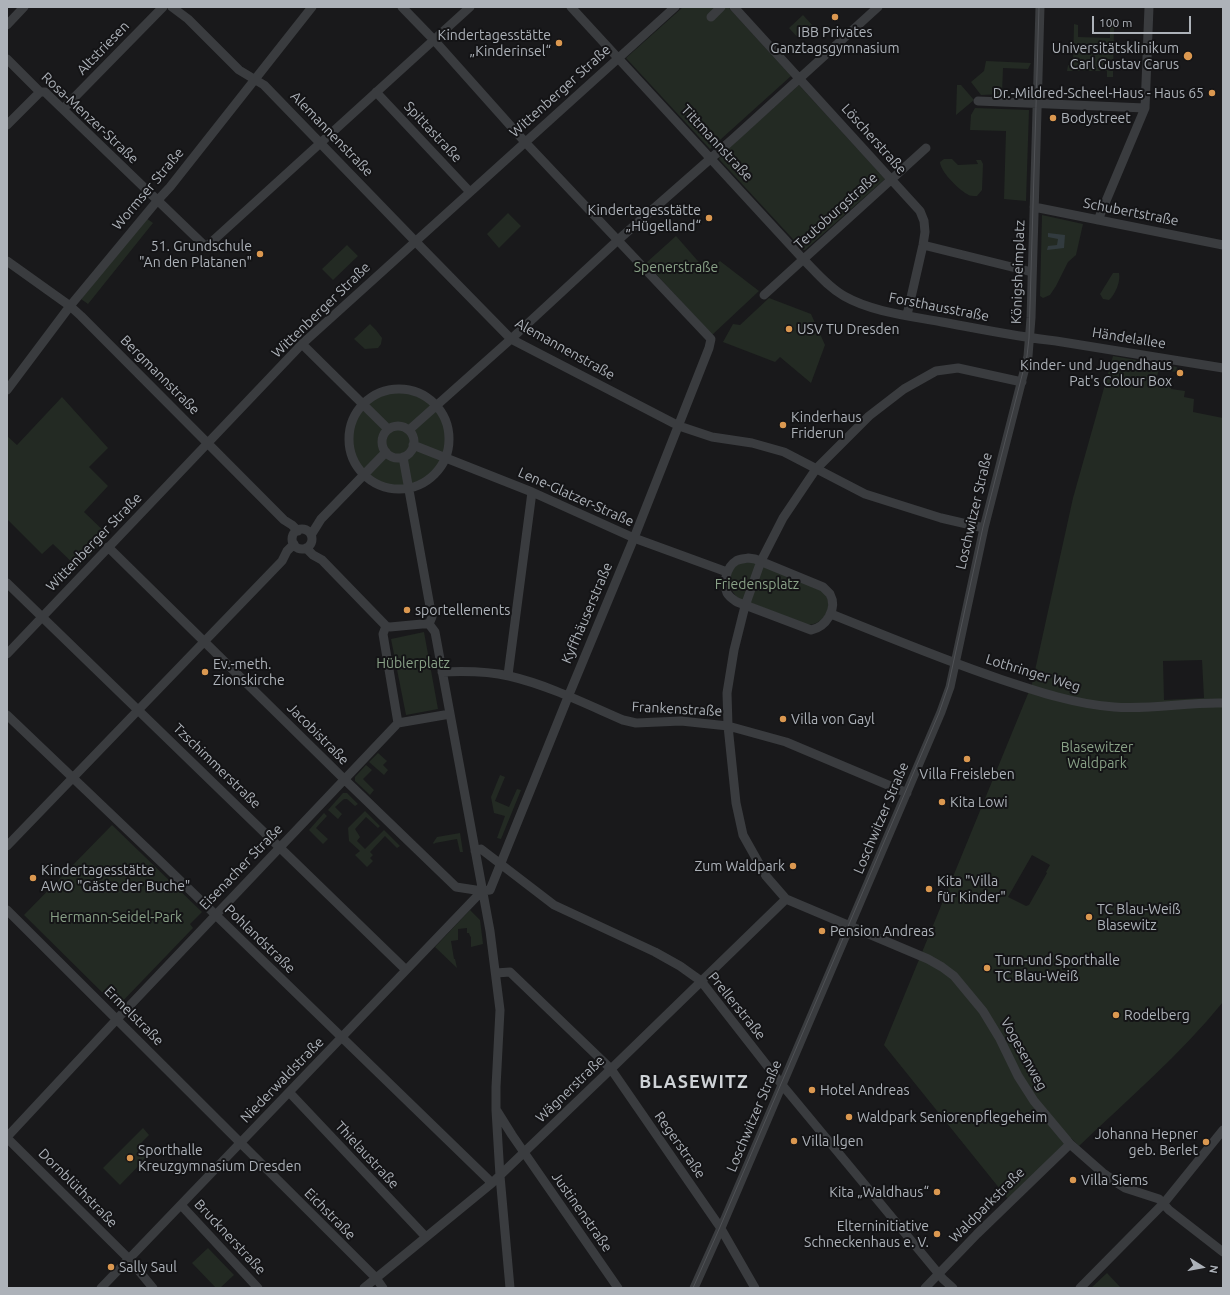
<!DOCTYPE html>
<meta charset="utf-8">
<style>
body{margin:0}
#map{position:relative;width:1230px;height:1295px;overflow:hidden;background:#19191b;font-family:Ubuntu,sans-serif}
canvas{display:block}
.frame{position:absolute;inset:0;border:8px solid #adb2b9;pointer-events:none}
.north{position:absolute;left:1182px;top:1247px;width:40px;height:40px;-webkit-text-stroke:3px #141416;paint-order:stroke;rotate:101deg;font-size:11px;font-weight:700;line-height:16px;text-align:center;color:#adb2b9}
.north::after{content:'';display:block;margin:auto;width:14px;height:18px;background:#adb2b9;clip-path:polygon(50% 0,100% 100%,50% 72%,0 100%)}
.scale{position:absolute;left:1092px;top:16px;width:99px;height:18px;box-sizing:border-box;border:2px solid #adb2b9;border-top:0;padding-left:5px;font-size:12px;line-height:14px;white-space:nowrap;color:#adb2b9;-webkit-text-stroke:3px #141416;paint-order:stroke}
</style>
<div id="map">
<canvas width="1230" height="1295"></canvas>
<div class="frame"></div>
<div class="north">N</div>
<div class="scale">100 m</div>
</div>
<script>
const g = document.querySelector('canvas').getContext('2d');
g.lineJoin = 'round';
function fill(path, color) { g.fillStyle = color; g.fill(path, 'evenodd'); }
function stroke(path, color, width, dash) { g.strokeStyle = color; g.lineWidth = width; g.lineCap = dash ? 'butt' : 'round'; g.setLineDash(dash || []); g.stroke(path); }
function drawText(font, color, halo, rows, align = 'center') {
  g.font = font + ' Ubuntu,sans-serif'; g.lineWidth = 4; g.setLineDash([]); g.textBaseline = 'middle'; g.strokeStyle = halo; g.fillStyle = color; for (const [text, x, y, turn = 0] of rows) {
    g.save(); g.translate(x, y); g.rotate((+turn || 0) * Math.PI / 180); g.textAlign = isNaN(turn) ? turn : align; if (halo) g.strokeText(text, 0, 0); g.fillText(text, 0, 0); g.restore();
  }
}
fill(new Path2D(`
 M683,7H728L791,76L710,149L626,58Z
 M803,15L813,26L799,39L789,28Z
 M1074,24L1078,25V37L1110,38V26H1114L1113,77H1107V71H1067L1068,65H1073Z
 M986,61L1031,63L1028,69L1003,68L1002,94L981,95L971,82L984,71Z
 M799,85L885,179L805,250H803L719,159L720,156Z
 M957,85H961L974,100L956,115Z
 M975,108L1029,110L1026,201L1004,199L1006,131L970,130L971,115Z
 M944,159H952L958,165L978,164L976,160H981L983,164L982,190L977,196C973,196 969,196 967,194C958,189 940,171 940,162Z
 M508,213L521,226L499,248L487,234Z
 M1042,215L1083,224L1076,255L1068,262L1056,286L1050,295L1043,298L1040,296Z
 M146,218L153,223L88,304L81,299Z
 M676,236L704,268L709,270L720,261L759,291L712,335L646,263Z
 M347,245L358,256L333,280L322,269Z
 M1113,273H1119C1121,281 1115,295 1109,300L1103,299L1100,294Z
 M769,298L811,314L825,345L811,383L780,357L775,362L723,342L733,324L740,325Z
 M370,324L376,330L382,338L381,344L378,348L365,349L354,339Z
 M1113,356L1177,367L1176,372L1159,369L1156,380L1172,383L1171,389L1185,391L1184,397L1194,399L1193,412L1223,418V1002C1180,1055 1128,1099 1079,1146L1071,1138L1008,1199L884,1045L1032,684L1073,498ZM1202,660L1204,698L1164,700L1163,661ZM1032,855L1050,865L1046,872L1047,873L1029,905L1026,906L1008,897Z
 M351 439a48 48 0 1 1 96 0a48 48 0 1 1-96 0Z
 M62,397L108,448L89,467L108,486L84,512L109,536L78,568L53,544L42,554L7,519V436L17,445Z
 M753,562L821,590C837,602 826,624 808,625L738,598C729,590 725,573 737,565C741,562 748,562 753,562Z
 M424,632L438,709L406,715L391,639Z
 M378,753L387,761L383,765L388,770L384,775L369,762Z
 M366,765L372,770L363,779L374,790L370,795L355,781V777Z
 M500,775L505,777L495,801L509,807L517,789L521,790L501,839L497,838L505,816L494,813L491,797Z
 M343,793H347L358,804L355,806L347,799H344L335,807L342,814L338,819L328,810Z
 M365,811L380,826L378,828L366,817L355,829L360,837L357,841L365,849L384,830L400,846L397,848L385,836L370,852L373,855L370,858L373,861L367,867L355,855L360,851L349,841L348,828Z
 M324,813L327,816L316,828L328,839L323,844L309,830Z
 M112,825L202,912L190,924L193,928L117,1007L24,915Z
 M460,833L463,852H460L457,839L435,843L434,844L433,843L437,837Z
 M470,910L480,920L483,944L471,947V937L470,936L469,933H467V928L458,929V940L451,941L454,959H455L457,968L435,947Z
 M143,1128L149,1135L140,1144L150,1154L120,1185L103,1168Z
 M208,1248L234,1275L220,1288H216L192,1263Z
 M1107,1273L1121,1288H1091Z`), '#232a23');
fill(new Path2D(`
 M1048,233L1065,235L1064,248L1047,250L1048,246L1057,245L1058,239L1048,237Z`), '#323b3f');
stroke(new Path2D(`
 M172,7L188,19L239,70L264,85L415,241L511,339L679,426L712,437L752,443L784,452L865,494L941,518L984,528
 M571,7L803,259C816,272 828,287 844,296C872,312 910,316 942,322C980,329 1018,337 1056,341L1223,368
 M734,7L920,211L924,221L925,232L923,245L907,315
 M711,17L721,7
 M7,25L24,7
 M7,59L40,92H45L206,247L470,7
 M376,92L470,192
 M978,101L1145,108
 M63,109L163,7
 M7,125L40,92
 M1034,207L1223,245
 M1098,220L1145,108L1149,7
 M923,245L1032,272
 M7,261L70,306L81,316L284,520L292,525L298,531
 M764,295L926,148
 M302,344L388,429
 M1022,382L958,368L936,371L904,389L869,416L816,469L783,518L761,561L745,606L734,650L727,693L728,726L736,803L743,835L766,876L786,899L928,959L942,967L954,976L983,1011L1000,1039L1018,1076L1034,1101L1070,1144L1103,1173L1117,1183L1125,1188L1159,1199L1169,1210L1223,1252
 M349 439a50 50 0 1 1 100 0a50 50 0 1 1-100 0Z
 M7,390L70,306L157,201L170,187L312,7
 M382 442a16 16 0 1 1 32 0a16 16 0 1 1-32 0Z
 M409,430L511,339L618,240L734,138L878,7
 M413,445L532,492L634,538L727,572
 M403,457L431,612L432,617L429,624
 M292 539a10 10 0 1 1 20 0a10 10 0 1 1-20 0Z
 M311,535L321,519L386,452
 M108,547L344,779L456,887L482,891L490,890L568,697L634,538L709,348L711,339L525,142L434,40L402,7
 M306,548L313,555L322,560L386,626
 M748,558L755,559L823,587C825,589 828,592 830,594C838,609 826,627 811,630L737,602C734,600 729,597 727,593C723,584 726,567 736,561C739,559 744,559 748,558Z
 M7,583L406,970
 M831,614C886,636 941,659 997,678C1036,691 1074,704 1114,707C1151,710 1187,702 1223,703
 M429,624L435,632L490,931L500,1010L496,1087V1110L500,1176L510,1288
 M386,626L383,634L398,723L450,714
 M386,626L390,627L422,624H429
 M7,654L302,344L675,7
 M442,672C464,671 487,671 509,676C548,685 586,704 623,720L636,723L681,721L728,726L786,742L907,793
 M508,675L532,492
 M7,715L159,860L492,1183
 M7,846L282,561L287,551L294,544
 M475,851L481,849L554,905L655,952L680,966L701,981L783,1086L943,1279L953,1288
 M7,910L376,1278L383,1288
 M496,973L510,972L611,1069L720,1227L755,1288
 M289,1092L425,1236
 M497,1111L512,1135L618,1288
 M7,1137L117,1019L398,723
 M7,1138L129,1259L153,1288
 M181,1205L258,1288
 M101,1288L482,891
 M364,1288L492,1183L611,1069L786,899
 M694,1288L721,1228L941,712L950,687L984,528L1028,356L1031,318L1040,7
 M925,1288L977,1234L1070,1144
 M1080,1288L1164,1203L1223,1130`), '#3a3c3f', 9);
stroke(new Path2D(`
 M693,1288L720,1227L939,713L948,687L983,527L1027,356L1029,338L1039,7`), '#505256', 1);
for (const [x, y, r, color] of [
 [835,17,4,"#db9850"],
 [559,43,4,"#db9850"],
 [1188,56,5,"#db9850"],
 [1212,93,4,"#db9850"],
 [1053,118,4,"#db9850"],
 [709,218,4,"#db9850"],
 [260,254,4,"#db9850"],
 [789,329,4,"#db9850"],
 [1180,373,4,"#db9850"],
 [783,425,4,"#db9850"],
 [407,610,4,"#db9850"],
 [205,672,4,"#db9850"],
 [783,719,4,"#db9850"],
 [967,759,4,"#db9850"],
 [942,802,4,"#db9850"],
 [793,866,4,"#db9850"],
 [33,878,4,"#db9850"],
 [929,889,4,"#db9850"],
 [1089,917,4,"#db9850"],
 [822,931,4,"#db9850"],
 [987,968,4,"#db9850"],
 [1116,1015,4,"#db9850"],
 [812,1090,4,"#db9850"],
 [849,1117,4,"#db9850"],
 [794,1141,4,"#db9850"],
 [1206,1142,4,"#db9850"],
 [130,1158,4,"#db9850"],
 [1073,1180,4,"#db9850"],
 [937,1192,4,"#db9850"],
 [937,1234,4,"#db9850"],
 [111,1267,4,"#db9850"]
]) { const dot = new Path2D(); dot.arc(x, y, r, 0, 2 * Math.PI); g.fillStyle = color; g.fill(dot); stroke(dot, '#141416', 1.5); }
drawText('14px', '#adb2b9', '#141416', [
 ["IBB Privates",835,32,"center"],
 ["Ganztagsgymnasium",835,48,"center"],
 ["Kindertagesstätte",551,35,"right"],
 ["„Kinderinsel“",551,51,"right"],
 ["Universitätsklinikum",1179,48,"right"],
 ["Carl Gustav Carus",1179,64,"right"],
 ["Dr.-Mildred-Scheel-Haus - Haus 65",1204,93,"right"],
 ["Bodystreet",1061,118],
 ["Kindertagesstätte",701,210,"right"],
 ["„Hügelland“",701,226,"right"],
 ["51. Grundschule",252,246,"right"],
 ["\"An den Platanen\"",252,262,"right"],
 ["USV TU Dresden",797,329],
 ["Kinder- und Jugendhaus",1172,365,"right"],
 ["Pat's Colour Box",1172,381,"right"],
 ["Kinderhaus",791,417],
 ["Friderun",791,433],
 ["sportellements",415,610],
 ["Ev.-meth.",213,664],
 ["Zionskirche",213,680],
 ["Villa von Gayl",791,719],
 ["Villa Freisleben",967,774,"center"],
 ["Kita Lowi",950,802],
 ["Zum Waldpark",785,866,"right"],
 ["Kindertagesstätte",41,870],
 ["AWO \"Gäste der Buche\"",41,886],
 ["Kita \"Villa",937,881],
 ["für Kinder\"",937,897],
 ["TC Blau-Weiß",1097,909],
 ["Blasewitz",1097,925],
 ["Pension Andreas",830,931],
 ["Turn-und Sporthalle",995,960],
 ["TC Blau-Weiß",995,976],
 ["Rodelberg",1124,1015],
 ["Hotel Andreas",820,1090],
 ["Waldpark Seniorenpflegeheim",857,1117],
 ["Johanna Hepner",1198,1134,"right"],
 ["geb. Berlet",1198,1150,"right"],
 ["Villa Ilgen",802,1141],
 ["Sporthalle",138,1150],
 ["Kreuzgymnasium Dresden",138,1166],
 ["Villa Siems",1081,1180],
 ["Kita „Waldhaus“",929,1192,"right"],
 ["Elterninitiative",929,1226,"right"],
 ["Schneckenhaus e. V.",929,1242,"right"],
 ["Sally Saul",119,1267]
], 'left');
drawText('14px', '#adb2b9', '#141416', [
 ["Altstriesen",103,48,-46],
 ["Wittenberger Straße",560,91,-42],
 ["Rosa-Menzer-Straße",90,118,43],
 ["Spittastraße",433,132,47],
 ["Alemannenstraße",332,134,46],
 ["Löscherstraße",874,139,48],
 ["Tittmannstraße",717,143,47],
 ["Wormser Straße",148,189,-50],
 ["Teutoburgstraße",836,211,-42],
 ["Schubertstraße",1131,212,11],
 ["Königsheimplatz",1018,272,-88],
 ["Forsthausstraße",939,307,11],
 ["Wittenberger Straße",321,310,-44],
 ["Händelallee",1129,338,9],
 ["Alemannenstraße",565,349,29],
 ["Bergmannstraße",160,375,45],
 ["Lene-Glatzer-Straße",576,497,24],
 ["Loschwitzer Straße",974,511,-77],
 ["Wittenberger Straße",94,542,-46],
 ["Kyffhäuserstraße",587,613,-67],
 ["Lothringer Weg",1033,673,17],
 ["Frankenstraße",677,709,3],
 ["Jacobistraße",318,734,45],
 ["Tzschimmerstraße",217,766,44],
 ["Loschwitzer Straße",881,818,-67],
 ["Eisenacher Straße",241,867,-46],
 ["Pohlandstraße",260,939,44],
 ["Prellerstraße",737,1006,51],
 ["Ermelstraße",134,1016,45],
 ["Vogesenweg",1024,1054,61],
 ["Niederwaldstraße",282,1080,-46],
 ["Wägnerstraße",570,1089,-44],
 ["Loschwitzer Straße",754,1116,-67],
 ["Regerstraße",680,1145,55],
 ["Thielaustraße",367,1155,47],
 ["Dornblüthstraße",78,1188,45],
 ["Waldparkstraße",987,1205,-45],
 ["Justinenstraße",582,1212,55],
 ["Eichstraße",330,1214,45],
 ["Brucknerstraße",230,1237,47]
]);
drawText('14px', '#89a187', '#141416', [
 ["Spenerstraße",676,267],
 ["Friedensplatz",757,584],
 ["Hüblerplatz",413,663],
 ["Blasewitzer",1097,747],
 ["Waldpark",1097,763],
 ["Hermann-Seidel-Park",116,917]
]);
g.letterSpacing = '1px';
drawText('bold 18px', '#cdd1d5', '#141416', [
 ["BLASEWITZ",694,1082]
]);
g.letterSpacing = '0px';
</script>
